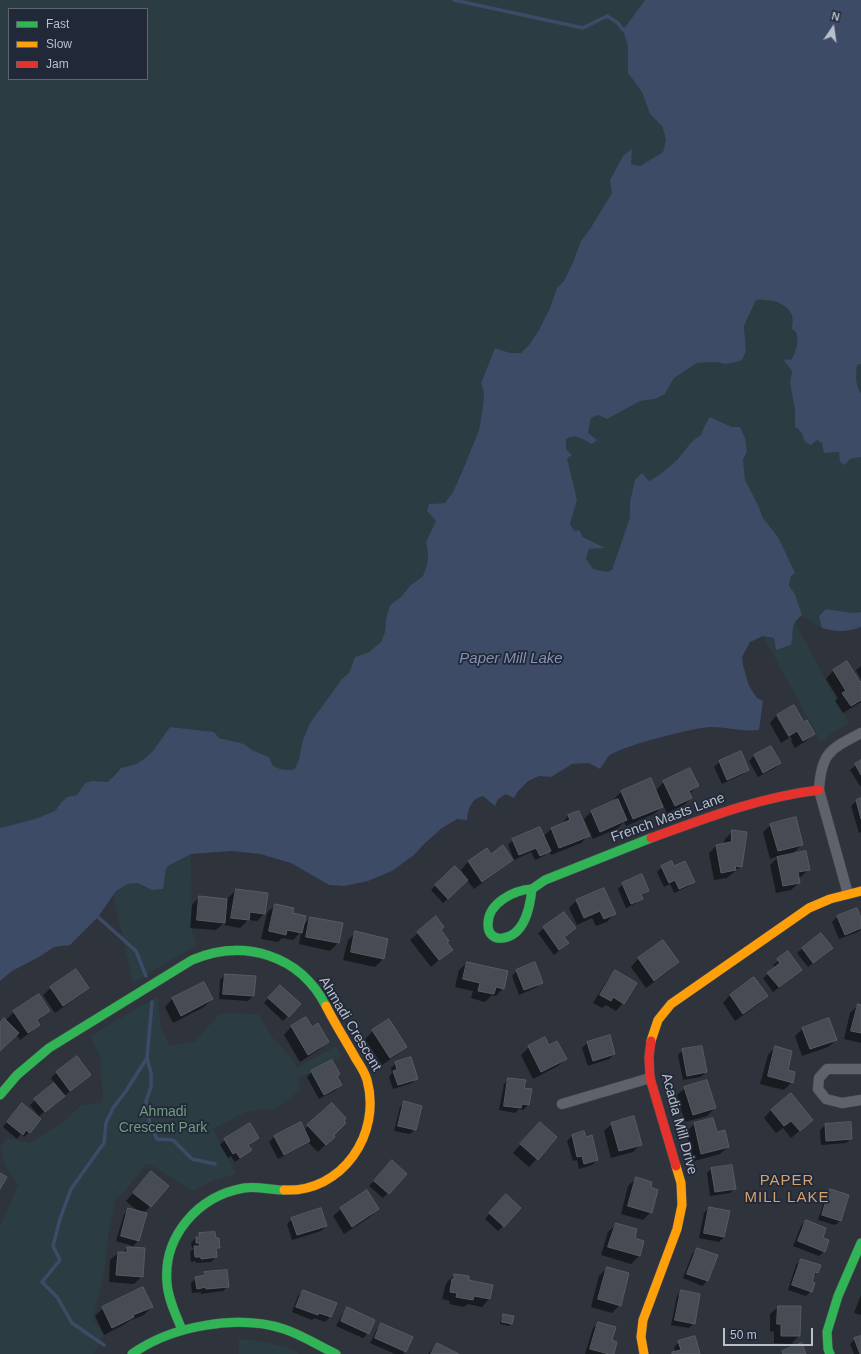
<!DOCTYPE html>
<style>
body{margin:0}
#map{position:relative;width:861px;height:1354px;overflow:hidden;background:#2e333c;font-family:Helvetica,sans-serif}
canvas{display:block}
.legend{position:absolute;left:8px;top:8px;width:140px;height:72px;box-sizing:border-box;background:#212838;border:1px solid #5e6473;margin:0;padding:5px 7px;list-style:none;font-size:12px;color:#babfcc}
.legend li{display:flex;align-items:center;gap:8px;height:20px}
.legend b{width:20px;border:1px solid #5e6473}
.north{position:absolute;left:813px;top:8px;width:40px;height:40px;-webkit-text-stroke:3px #212838;paint-order:stroke;rotate:13deg;font-size:11px;font-weight:700;line-height:16px;text-align:center;color:#babfcc}
.north::after{content:'';display:block;margin:auto;width:14px;height:18px;background:#babfcc;clip-path:polygon(50% 0,100% 100%,50% 72%,0 100%)}
.scale{position:absolute;left:723px;top:1328px;width:90px;height:18px;box-sizing:border-box;border:2px solid #babfcc;border-top:0;padding-left:5px;font-size:12px;line-height:14px;white-space:nowrap;color:#babfcc;-webkit-text-stroke:3px #212838;paint-order:stroke}
</style>
<div id="map">
<canvas width="861" height="1354"></canvas>
<ul class="legend">
<li><b style="height:5px;background:#30b455"></b>Fast</li>
<li><b style="height:5px;background:#ff9f0a"></b>Slow</li>
<li><b style="height:5px;background:#e5322d"></b>Jam</li>
</ul>
<div class="north">N</div>
<div class="scale">50 m</div>
</div>
<script>
const g = document.querySelector('canvas').getContext('2d');
g.lineJoin = 'round';
function fill(path, color) { g.fillStyle = color; g.fill(path, 'evenodd'); }
function stroke(path, color, width, dash) { g.strokeStyle = color; g.lineWidth = width; g.lineCap = dash ? 'butt' : 'round'; g.setLineDash(dash || []); g.stroke(path); }
function drawText(font, color, halo, rows, align = 'center') {
  g.font = font + ' Helvetica,sans-serif'; g.lineWidth = 3.5; g.setLineDash([]); g.textBaseline = 'middle'; g.strokeStyle = halo; g.fillStyle = color; for (const [text, x, y, turn = 0] of rows) {
    g.save(); g.translate(x, y); g.rotate((+turn || 0) * Math.PI / 180); g.textAlign = isNaN(turn) ? turn : align; if (halo) g.strokeText(text, 0, 0); g.fillText(text, 0, 0); g.restore();
  }
}
fill(new Path2D(`
 M0,0H645L623,30L628,46V73L642,92L650,114L662,126L666,139L663,152L640,166L631,164L617,169L610,179L612,193L590,229L581,241L573,262L564,281L557,288L549,310L539,330L529,345L522,353H510L495,348L481,383L484,392L483,408L479,430L462,472L453,492L445,503L429,504L427,511L436,521L426,542L428,553L427,565L423,576L410,586L401,597L390,605L386,619L385,632L381,642L369,652L355,657L349,673L342,680L310,723L303,740L299,759L296,769C287,771 281,770 273,766L269,757L251,750L244,744L219,738L208,731L170,727C163,739 155,751 144,759C136,765 129,764 121,768C115,771 111,777 108,782L92,781L85,783L77,795L67,797L61,803L55,811L35,819L0,828ZM9,9H147V79H9Z
 M765,299C785,305 794,306 792,329L796,332C799,342 797,350 791,360L784,359L792,371L790,383L795,410V427L799,428L803,433L822,443L824,453L839,452L846,465L850,459L861,457V612L853,613L826,609L819,616L822,628L802,615L795,594L789,586L791,576L778,537L763,518L758,505L745,480L743,459L747,452L740,427H732L718,420L705,425L701,435C691,440 685,451 677,460C668,468 659,476 649,481L645,478L630,502V517L612,570L607,572L593,569L586,560L589,549L604,548L574,531L570,524L577,500L566,457L572,455L566,449V439L572,436L581,438L588,433L591,418L598,415L623,411L631,404L640,401L655,399L665,394L674,378L697,363L716,362L725,364L746,351L744,326L756,300Z
 M857,364H861V393C855,385 856,374 857,364Z
 M795,622L849,724L832,733L821,742L763,636L774,638L775,648L779,649L790,645L792,641V630Z
 M191,854L192,931L197,946L179,955L133,983L113,895C118,889 126,885 134,882L146,888L165,882L166,869L168,866Z
 M158,996L161,1028L170,1046L195,1042L217,1016L227,1013L258,1014L273,1038L294,1061L296,1068L336,1046L341,1056L298,1079L301,1090L275,1109L247,1111L213,1129L236,1174L212,1181L193,1191L149,1164H146L119,1198L116,1196L109,1231L104,1271L93,1319L104,1335L93,1354H0V1227L18,1185L5,1165L0,1148L7,1138L30,1143L62,1123L81,1105L99,1103L103,1099L100,1056L90,1036Z
 M239,1339C261,1341 278,1344 299,1352L298,1354H239Z`), '#2b3d42');
fill(new Path2D(`
 M645,0H861V364L857,365C856,374 855,385 861,393V457L850,459L845,465L840,462L839,452L824,453L822,443L817,440L811,445L805,442C803,436 802,430 795,427V410L790,383L792,371L783,359L791,360C797,350 799,342 796,332L792,329C792,325 793,320 792,316C788,302 768,299 756,300L744,326L746,351L742,360L736,362L725,364L716,362L697,363L674,378L665,394L655,399L640,401L607,419L598,415L591,418L588,433L597,440L592,444C582,439 576,433 566,439V449L572,455L567,458L577,500L570,524L574,531L579,530L583,537L605,548L589,549L586,559L593,569L607,572L612,570L630,517V502L635,480L642,473L649,481C659,476 668,468 677,460C685,451 691,440 701,435L705,425L710,417L732,427H740L745,438L747,452L743,459L745,480L758,505L763,518L778,537L795,573L791,576L789,586L795,594L802,615C788,626 795,633 791,645L776,650L774,638L763,636L750,642L742,657L743,665L749,686L757,698L763,701L759,730C743,732 727,727 710,727C693,728 621,746 609,756C606,759 603,765 600,769L589,763L572,764L551,777L539,776L528,781L518,791L514,798L506,794L498,799L495,806L483,796C471,799 468,808 467,820L457,819L442,828L424,844L414,855L392,871L368,881L344,886L329,885L291,863L260,854L231,851L191,854L168,866L166,869L163,889L152,890L137,883L128,884L116,891L98,917L70,945L54,947L39,957L12,971L0,981V828L35,819L55,811L61,803L67,797L77,795L85,783L92,781L108,782L121,768L136,764L144,759L153,751L170,727L214,732L219,738L244,744L252,750L269,757L273,766C281,770 287,771 295,769L299,759L303,740L310,723L342,679L349,673L355,657L369,652L381,642L385,632L386,619L390,605L401,597L410,586L423,576L427,565L428,553L426,542L436,521L427,511L429,504L445,503L453,492L462,472L479,430L483,407L484,392L481,383L495,348L510,353H521L529,345L539,330L549,310L557,288L564,281L573,262L581,241L590,229L612,193L610,180L623,156L632,149L631,164L640,166L663,152L666,139L662,126L650,114L642,92L628,73V46L623,30Z
 M826,609L853,613L861,612V627C847,632 836,632 822,628L819,616Z`), '#3d4b67');
fill(new Path2D(`
 M847,663L859,683L861,682V702L843,713L835,701L838,698L826,679L833,671Z
 M861,666V679L856,670Z
 M793,706L803,723L814,734L806,741L795,748L791,741L792,740L779,716H776Z
 M776,716L789,738L781,743L770,723Z
 M771,747L780,763L775,768L758,777L749,761L754,756Z
 M740,752L748,769L743,774L722,784L714,767L719,762Z
 M861,761V786H860L850,770Z
 M664,782L698,786L689,794L691,798L684,805L667,813L660,799H659L662,807L654,814L626,826L624,822L618,828L593,839L584,819L592,811L615,802L614,799L622,791H655Z
 M861,799V832L859,833L851,806L856,801Z
 M568,816L588,836L581,843L551,855L549,851L544,856L535,860L531,852L514,860L508,845L513,840L543,837L551,829L561,825Z
 M771,825L802,845L792,854L809,869L801,877L798,878L799,883L791,890L776,893L770,865L779,856L770,859L763,832Z
 M733,831L741,866L727,878L714,880L709,853L717,845L724,844L725,839Z
 M487,849L491,855L512,860L504,867L474,889L467,880L443,903L431,890L455,867L465,878L466,877L461,870L468,862Z
 M662,867L674,868L694,881L689,886L674,893L670,884L664,887L657,872Z
 M623,884L647,890L641,896V898L636,903L626,908L618,889Z
 M236,890L264,914L257,921L248,920L240,928L224,925L225,922L216,930L190,928L192,905L199,897L228,900V898Z
 M577,900L614,914L607,922L596,926L592,918L577,925L569,908Z
 M275,905L292,913L303,926L310,918L338,943L330,951L299,944L301,932L293,940L282,938L278,942L261,939L267,913Z
 M856,909L861,921V929L858,932L839,939L832,922L837,917Z
 M564,913L563,937L568,943L554,955L538,933Z
 M436,918L440,930L446,943L451,949L431,967L410,940Z
 M355,933L387,939L383,959L375,967L343,960L348,940Z
 M821,934L832,948L808,967L797,953Z
 M663,941L678,962L670,970L646,988L631,967L638,959Z
 M788,953L796,974L773,992L763,978L775,968L773,965Z
 M467,963L503,988L496,996L492,995L485,1002L471,998L473,991L455,987L459,970Z
 M517,971L542,982L537,987L519,995L512,976Z
 M615,971L623,1003L616,1011L606,1005L602,1008L593,1003L608,979Z
 M225,975L253,996L248,1001L219,999L220,980Z
 M204,983L212,999L204,1007L173,1023L165,1007L172,999Z
 M280,986L299,1004L283,1021L264,1003Z
 M51,988H88L80,995L55,1013L43,995Z
 M730,995L767,996L759,1004L735,1021L723,1003Z
 M858,1005L861,1006V1043L844,1039L850,1013Z
 M49,1011L37,1022L39,1024L31,1032L20,1040L16,1034L0,1050V1024L5,1021L14,1012Z
 M306,1019L312,1028L328,1042L320,1049L300,1062L284,1035L291,1027Z
 M803,1028L836,1040L828,1047L802,1056L795,1036Z
 M373,1031L406,1047L398,1054L382,1065L365,1039Z
 M609,1036L614,1054L609,1059L588,1066L582,1048L587,1043Z
 M549,1046L565,1059L558,1066L533,1079L521,1055L529,1047Z
 M775,1047L792,1082L784,1090L760,1084L768,1055Z
 M683,1050L706,1072L701,1077L683,1080L678,1055Z
 M77,1058L90,1075L39,1116L30,1105L55,1083L51,1078L56,1073Z
 M396,1063L416,1078L412,1083L393,1089L389,1077L392,1073L391,1068Z
 M312,1072L336,1076L341,1085L336,1090L319,1099L307,1077Z
 M509,1079L523,1089L528,1105L523,1110L519,1109L515,1113L499,1110L504,1084Z
 M685,1088L715,1108L707,1116L685,1122L677,1095Z
 M405,1102L415,1129L410,1134L394,1131L400,1107Z
 M332,1104V1135L326,1144L318,1152L308,1142L304,1145L278,1159L269,1142L274,1137L300,1123L304,1130Z
 M17,1110L29,1132L24,1137L21,1134L17,1139L3,1127Z
 M771,1110L812,1120L791,1138L783,1128L776,1133L764,1118Z
 M712,1120L716,1133L728,1147L720,1154L694,1161L686,1132L694,1124Z
 M249,1124L258,1138L248,1146L251,1150L235,1162L231,1156L228,1158L220,1145L225,1140Z
 M612,1124L641,1144L633,1152L611,1158L604,1131Z
 M825,1125L851,1138L846,1143L821,1145L820,1130Z
 M532,1131L556,1138L529,1167L513,1153Z
 M584,1133L597,1160L592,1165L579,1169L577,1160L573,1161L567,1141L572,1136Z
 M387,1167L406,1174L383,1198L369,1186Z
 M712,1168L735,1188L730,1193L710,1196L707,1173Z
 M151,1172L168,1186L144,1213L138,1241L133,1246L116,1241L124,1214L129,1209L139,1212L126,1201Z
 M636,1179L650,1188L651,1212L643,1220L621,1214L628,1186Z
 M831,1190L840,1221L835,1225L818,1220L826,1195Z
 M501,1201L503,1226L498,1231L485,1219Z
 M709,1208L724,1237L719,1242L699,1238L704,1213Z
 M341,1209H378L370,1217L344,1234L333,1216Z
 M292,1219L326,1226L321,1231L292,1240L287,1224Z
 M806,1221L821,1238L824,1251L819,1256L793,1246L801,1226Z
 M616,1224L634,1239L643,1241L639,1256L631,1264L601,1255L608,1232Z
 M199,1234L218,1247L216,1250V1257L211,1262L196,1263V1261L191,1262L190,1252L194,1248H192L191,1243Z
 M127,1248L142,1276L134,1284L109,1282L110,1260L118,1253H122Z
 M697,1249L707,1281L702,1286L683,1278L692,1254Z
 M801,1260L817,1273L812,1278L811,1291L806,1296L788,1290L796,1265Z
 M607,1268L620,1305L612,1313L591,1307L599,1276Z
 M205,1273L228,1286L223,1291L201,1294V1292L192,1293L191,1283L196,1278L201,1277Z
 M455,1275L468,1280L492,1286L489,1299L482,1307L468,1304L464,1307L449,1304L450,1301L442,1299L445,1287L447,1282Z
 M303,1291L330,1317L325,1322L314,1318L312,1320L292,1312L298,1296Z
 M681,1291L694,1323L689,1328L671,1325L677,1296Z
 M861,1295V1315L854,1313Z
 M152,1307L144,1315L129,1321L125,1324L104,1335L95,1316L103,1308Z
 M778,1307L799,1336L791,1344L774,1343V1332L770,1331V1314Z
 M348,1308L368,1333L363,1338L336,1326L343,1313Z
 M504,1315L513,1317L511,1324L509,1326L500,1324L501,1317Z
 M598,1323L611,1341L613,1354H585L593,1328Z
 M382,1324L405,1352L403,1354H395L370,1343L377,1329Z
 M861,1337V1354H854L850,1344L855,1339Z
 M679,1342L699,1354H672L675,1352L674,1347Z
 M437,1344L457,1354H428Z`), '#0007');
stroke(new Path2D(`
 M454,0L583,28L607,16L618,23L623,30
 M98,917L136,951L146,976
 M152,1002L147,1058L151,1073V1087L146,1101L150,1124L157,1139L173,1140L192,1159L215,1164
 M104,1345L72,1323L57,1297L42,1282L60,1260L53,1246L60,1219L71,1189L104,1143L106,1123L113,1108L126,1091L147,1058`), '#3d4b67', 3.5);
const building = new Path2D(`
 M847,661L860,682L861,681V700L851,706L842,693L846,691L833,670Z
 M794,705L804,722L807,720L815,734L803,741L797,731L789,736L777,715Z
 M771,746L781,763L763,773L754,755Z
 M741,751L749,770L727,780L719,761Z
 M861,760V775L855,764Z
 M690,768L699,786L689,791L692,798L675,806L663,781Z
 M651,778L663,807L633,819L621,791Z
 M861,798V819L856,800Z
 M618,799L627,820L600,832L591,811Z
 M579,811L590,836L559,848L551,828L570,820L568,815Z
 M796,817L803,845L778,851L770,824Z
 M540,827L551,851L540,856L536,848L519,855L512,839Z
 M732,830L747,832L742,867L735,866L736,870L721,873L716,845L731,842Z
 M503,845L513,860L482,882L468,861L487,848L491,854Z
 M806,851L810,870L798,872L800,883L783,886L777,857Z
 M672,861L674,866L685,861L695,882L679,889L675,880L669,883L661,866Z
 M455,866L468,880L448,899L435,885Z
 M642,874L649,891L641,894L643,899L631,904L622,883Z
 M604,888L616,914L604,919L600,911L584,918L576,900Z
 M236,889L268,893L265,914L250,912L249,920L231,918Z
 M199,896L227,899L225,923L197,920Z
 M275,904L294,908L293,913L306,916L302,933L287,930L286,935L269,931Z
 M857,908L861,918V928L845,935L837,916Z
 M564,912L576,928L564,937L569,943L559,950L543,927Z
 M436,916L444,927L441,930L449,941L447,942L453,950L439,960L417,932Z
 M310,917L343,923L339,943L306,937Z
 M355,931L388,939L384,959L351,952Z
 M821,933L833,948L813,963L802,948Z
 M663,940L679,962L654,981L638,958Z
 M788,951L802,970L779,987L767,973L780,963L777,959Z
 M467,962L508,971L504,989L496,987L494,994L478,991L480,983L463,979Z
 M535,962L543,983L524,990L516,970Z
 M76,969L89,988L63,1006L50,987Z
 M615,970L637,983L624,1004L613,997L611,1001L600,995Z
 M225,974L256,976L254,996L223,994Z
 M754,977L768,996L743,1014L730,995Z
 M204,982L213,999L181,1016L172,998Z
 M280,985L301,1004L289,1017L268,998Z
 M39,994L50,1011L37,1020L40,1025L28,1033L13,1011Z
 M858,1004L861,1005V1033L851,1031Z
 M306,1017L312,1027L318,1023L329,1042L308,1055L291,1026Z
 M4,1018L19,1033L0,1051V1023Z
 M829,1018L837,1040L810,1049L802,1028Z
 M389,1019L407,1047L390,1058L372,1030Z
 M610,1035L615,1054L593,1061L587,1042Z
 M545,1037L549,1045L557,1041L567,1059L541,1072L528,1046Z
 M702,1046L707,1072L687,1076L682,1049Z
 M775,1046L792,1051L788,1070L795,1072L793,1083L768,1076Z
 M77,1056L91,1075L70,1091L56,1072Z
 M411,1057L418,1079L398,1085L393,1071L397,1070L395,1062Z
 M332,1060L340,1074L337,1076L342,1085L324,1095L311,1071Z
 M508,1078L526,1080L524,1088L532,1089L529,1105L522,1104L521,1108L504,1106Z
 M707,1080L716,1108L693,1115L684,1087Z
 M54,1083L65,1096L45,1112L34,1099Z
 M791,1093L813,1120L800,1131L791,1121L784,1126L771,1110Z
 M404,1101L422,1106L416,1130L398,1126Z
 M22,1103L41,1119L30,1133L26,1130L23,1135L7,1122Z
 M332,1103L346,1118L344,1121L346,1123L334,1135L335,1137L326,1145L307,1125Z
 M634,1116L642,1145L619,1151L611,1123Z
 M713,1118L717,1132L725,1130L729,1147L701,1154L694,1123Z
 M301,1122L310,1141L284,1155L274,1136Z
 M540,1122L557,1137L538,1160L520,1144Z
 M851,1122L852,1139L826,1141L825,1124Z
 M250,1123L259,1138L248,1145L252,1150L240,1158L236,1152L233,1154L224,1139Z
 M584,1131L586,1137L592,1135L598,1160L584,1164L582,1156L577,1157L572,1135Z
 M392,1160L407,1174L389,1194L374,1181Z
 M732,1165L736,1189L715,1192L711,1168Z
 M151,1171L169,1186L151,1207L133,1193Z
 M0,1173L7,1177L0,1189Z
 M636,1177L652,1182L651,1187L658,1190L652,1213L628,1206Z
 M830,1189L849,1195L841,1221L822,1215Z
 M367,1190L379,1209L352,1227L340,1208Z
 M506,1194L521,1208L504,1227L489,1213Z
 M709,1207L730,1211L724,1237L704,1233Z
 M128,1208L147,1213L139,1241L121,1236Z
 M321,1208L327,1226L297,1235L291,1218Z
 M806,1220L826,1228L823,1238L829,1240L825,1252L798,1241Z
 M616,1223L637,1229L635,1238L644,1241L640,1256L608,1247Z
 M215,1232L216,1238H219L220,1248H216L217,1257L201,1259V1257H195L194,1246H200L199,1243H196V1237H199V1233Z
 M127,1247L145,1248L143,1277L116,1275L118,1252H127Z
 M697,1248L718,1255L708,1281L687,1274Z
 M801,1259L821,1265L818,1273L815,1272L812,1282L815,1283L812,1292L792,1285Z
 M607,1267L629,1273L621,1306L598,1299Z
 M227,1270L229,1287L206,1289V1287L197,1289L195,1277L205,1275L204,1272Z
 M454,1274L469,1276V1280L473,1281L493,1285L490,1299L474,1296L473,1300L456,1297L457,1293L450,1292L452,1279H454Z
 M143,1287L153,1307L133,1315L134,1317L112,1328L102,1307Z
 M303,1290L337,1303L331,1317L319,1313L318,1315L296,1307Z
 M681,1290L700,1294L695,1324L675,1320Z
 M778,1306H801L800,1336H781V1324H777Z
 M347,1307L375,1320L369,1334L341,1321Z
 M503,1314L514,1316L512,1324L502,1322Z
 M598,1322L616,1327L612,1340L617,1342L614,1354H609L590,1349Z
 M381,1323L413,1337L406,1352L375,1338Z
 M695,1336L700,1354H672V1352L681,1350L678,1341Z
 M861,1336V1354H860L854,1338Z
 M437,1343L459,1354H431Z
 M802,1343L806,1354H783L782,1351Z`);
fill(building, '#474b53');
stroke(building, '#575b64', 1);
const street = new Path2D(`
 M848,894L819,790C821,753 830,749 861,733
 M861,1069H827L819,1078L818,1089L826,1099L842,1103L861,1100
 M562,1104L650,1078`);
const fast = new Path2D(`
 M532,889C514,890 488,903 488,924C488,927 488,930 490,933C493,937 498,939 503,938C525,935 530,907 532,889L545,880L651,838
 M0,1095L17,1075L49,1048L192,960C244,938 300,955 326,1006
 M182,1330C176,1315 168,1299 167,1283C163,1236 198,1196 244,1188C257,1186 271,1190 284,1190
 M132,1354C171,1326 237,1314 284,1329C302,1335 319,1346 336,1354
 M830,1354L828,1349L827,1332L838,1296L861,1243`);
const slow = new Path2D(`
 M651,1041L658,1020L671,1004L809,908L830,899L861,891
 M284,1190C342,1193 382,1134 367,1080C365,1073 360,1065 356,1059C346,1041 335,1024 326,1006
 M644,1354L641,1337L643,1320L677,1229L682,1205L681,1183L676,1166`);
const jam = new Path2D(`
 M651,838C706,818 760,797 819,790
 M651,1041L649,1057L650,1078L676,1166`);
stroke(street, '#4b4e55', 11);
stroke(fast, '#4b4e55', 10);
stroke(slow, '#4b4e55', 10);
stroke(jam, '#4b4e55', 10);
stroke(street, '#5f626a', 10);
stroke(fast, '#30b455', 9);
stroke(slow, '#ff9f0a', 9);
stroke(jam, '#e5322d', 9);
drawText('14px', '#babfcc', '#212838', [
 ["French Masts Lane",668,818,-20],
 ["Ahmadi Crescent",350,1024,59],
 ["Acadia Mill Drive",679,1124,75]
]);
drawText('14px', '#729c80', '#212838', [
 ["Ahmadi",163,1112],
 ["Crescent Park",163,1128]
]);
drawText('italic 15px', '#8392b2', '#212838', [
 ["Paper Mill Lake",511,659]
]);
g.letterSpacing = '1px';
drawText('15px', '#d2a36e', '#212838', [
 ["PAPER",787,1181],
 ["MILL LAKE",787,1198]
]);
g.letterSpacing = '0px';
</script>
